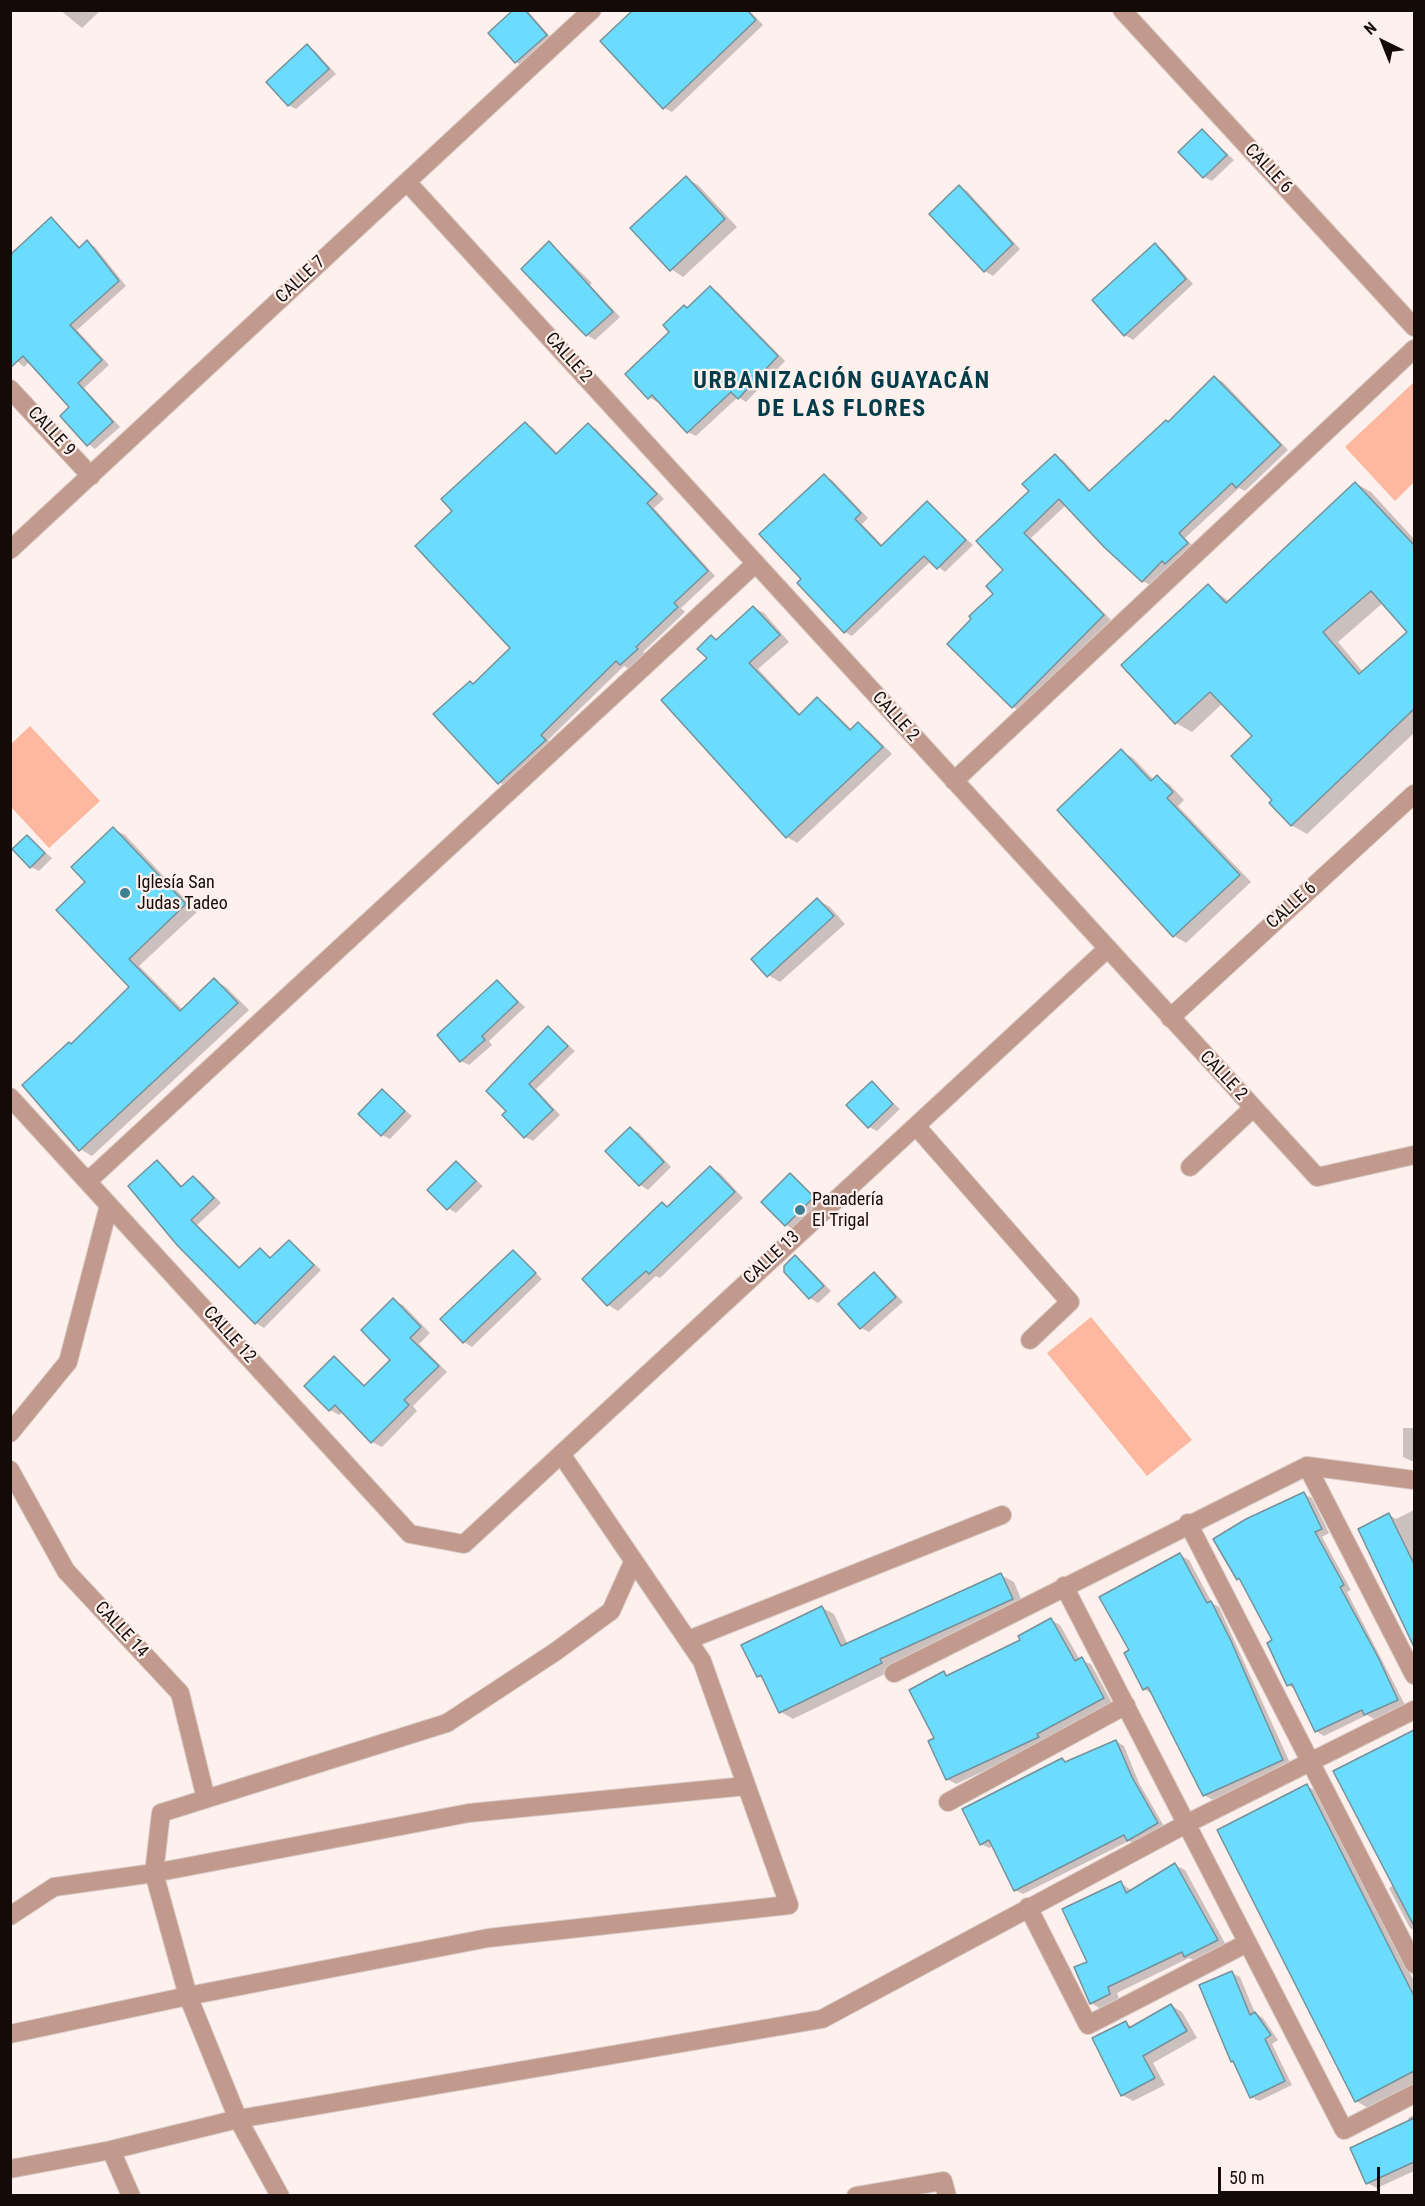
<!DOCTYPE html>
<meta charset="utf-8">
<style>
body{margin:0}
#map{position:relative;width:1425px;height:2206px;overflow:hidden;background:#fef1ed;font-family:"Roboto Condensed",sans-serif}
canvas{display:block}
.frame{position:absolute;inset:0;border:12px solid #140b08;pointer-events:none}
.north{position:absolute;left:1353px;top:12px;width:60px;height:60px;-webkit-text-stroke:4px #fef1ed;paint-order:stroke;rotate:317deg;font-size:16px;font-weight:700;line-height:24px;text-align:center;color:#140b08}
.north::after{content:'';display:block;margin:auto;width:21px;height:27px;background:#140b08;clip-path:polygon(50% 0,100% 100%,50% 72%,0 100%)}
.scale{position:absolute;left:1218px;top:2167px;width:162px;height:27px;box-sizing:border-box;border:3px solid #140b08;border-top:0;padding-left:8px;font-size:18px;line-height:21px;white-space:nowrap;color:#140b08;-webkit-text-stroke:4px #fef1ed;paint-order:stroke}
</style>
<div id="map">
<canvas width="1425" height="2206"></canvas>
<div class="frame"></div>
<div class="north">N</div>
<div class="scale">50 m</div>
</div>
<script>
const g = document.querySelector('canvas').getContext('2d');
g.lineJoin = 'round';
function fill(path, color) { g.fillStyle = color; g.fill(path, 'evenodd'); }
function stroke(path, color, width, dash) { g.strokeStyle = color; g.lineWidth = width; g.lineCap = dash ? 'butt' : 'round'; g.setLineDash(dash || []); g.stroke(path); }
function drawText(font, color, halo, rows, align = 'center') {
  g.font = font + ' "Roboto Condensed",sans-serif'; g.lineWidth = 4.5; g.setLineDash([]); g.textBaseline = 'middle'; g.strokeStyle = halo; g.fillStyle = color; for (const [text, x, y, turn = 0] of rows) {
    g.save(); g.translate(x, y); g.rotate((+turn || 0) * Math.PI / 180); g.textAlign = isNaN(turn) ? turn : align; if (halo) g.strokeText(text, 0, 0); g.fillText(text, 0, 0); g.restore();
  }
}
fill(new Path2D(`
 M1414,382V482L1395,501L1345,447Z
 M30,726L100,801L49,848L11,807V744Z
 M1091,1317L1192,1440L1147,1476L1047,1353Z`), '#feb8a0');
fill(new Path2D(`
 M60,10H101L82,28Z
 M516,10L528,11L553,40L524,67L516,62Z
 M633,10H749L763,25L672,112L664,108Z
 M307,46L315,51L336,74L296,109L288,105Z
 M1202,131L1234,160L1212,181L1204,177Z
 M686,178L698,185L737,227L683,277L671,269Z
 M959,187L967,191L1020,249L993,276L985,271L931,214Z
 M51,219L81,248L87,242L95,247L126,286L77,330L109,365L84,388L120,427L95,449L88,444L72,407L30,361L24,367L10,355Z
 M550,243L592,283L590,285L620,317L595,340L587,335Z
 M1155,245L1163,250L1193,284L1133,340L1125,335Z
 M711,288L718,292L785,361L746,402L738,397L696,436L688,432L659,400L657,402L649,397L688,309Z
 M1215,378L1223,382L1288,450L1245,491L1239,488L1185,538L1195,548L1174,567L1170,565L1150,585L1143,581L1066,505L1031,538L1111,620L1021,711L1013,707L996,594L1031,492L1055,456L1063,460L1091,491L1169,423Z
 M525,423L533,428L558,454L588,425L596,429L664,499L654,508L715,576L681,608L685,612L643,652L645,654L629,669L624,666L548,740L553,745L507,787L499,782L474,685L512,648L454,511Z
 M824,476L832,480L868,518L862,524L883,546L927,503L973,545L945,572L931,561L852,636L845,632L803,579Z
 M1355,483L1371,492L1414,539V733L1307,834L1291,825L1274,801L1254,736L1223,703L1192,732L1176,723L1208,586L1230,602ZM1384,602L1409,632L1363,672L1338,642Z
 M754,608L764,613L789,642L758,669L801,715L817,699L827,705L852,730L858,724L868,730L892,754L797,843L787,837L663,700L710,658L711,637L717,640Z
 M1121,751L1133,758L1154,780L1157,777L1169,784L1184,800L1178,806L1251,882L1186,943L1174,936Z
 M113,829L125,835L197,912L139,966L183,1010L214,980L226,987L249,1010L92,1156L80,1149L72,1045L131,987L87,882Z
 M27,837L52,858L39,871L31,867Z
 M818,900L830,907L845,924L780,982L768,975Z
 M497,981L525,1007L489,1041L492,1045L469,1065L461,1061Z
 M548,1027L575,1051L536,1089L560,1115L533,1141L525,1137L508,1111L522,1058L520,1055Z
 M872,1083L900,1109L877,1131L869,1127Z
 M382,1091L412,1116L390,1139L382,1135Z
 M631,1129L639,1133L671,1167L648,1190L640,1185Z
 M157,1162L165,1167L183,1187L193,1177L201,1182L221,1203L197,1225L241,1268L260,1250L272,1258L289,1241L321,1270L264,1328L256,1323L178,1244Z
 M457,1163L483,1186L456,1213L448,1208Z
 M711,1168L720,1173L743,1198L660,1278L656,1276L618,1311L608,1305L584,1279L663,1204L668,1207Z
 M790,1175L821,1202L793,1229L785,1224Z
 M513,1251L542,1279L472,1347L464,1342Z
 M795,1257L803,1262L831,1291L818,1303L810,1298L786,1272Z
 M874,1274L882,1279L903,1302L869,1332L861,1328Z
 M393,1300L403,1305L430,1333L419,1344L447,1372L413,1406L417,1411L382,1447L372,1442L343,1412L339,1415L330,1410L334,1358L366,1386L392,1360Z
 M1403,1428H1414V1462L1403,1457Z
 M1304,1494L1312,1498L1329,1533L1322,1537L1351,1590L1347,1592L1405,1705L1374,1719L1367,1715L1324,1736L1316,1731L1296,1690L1288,1685L1274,1641L1243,1581L1238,1578Z
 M1414,1510V1638L1360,1529L1389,1515L1396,1519Z
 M1180,1555L1189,1560L1212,1603L1219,1607L1291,1765L1213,1800L1204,1795L1152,1694L1144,1689L1131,1651Z
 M1001,1575L1014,1582L1024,1606L793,1719L781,1712L765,1680L758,1676L821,1607L834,1614L848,1645Z
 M1051,1620L1060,1625L1080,1660L1091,1664L1112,1703L1047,1742L956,1784L947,1779L936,1738L944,1673L949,1676L1022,1641Z
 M1414,1732V1930L1410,1928L1389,1888L1396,1884L1335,1771Z
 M1116,1741L1124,1746L1139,1783L1165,1828L1136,1844L1129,1841L1023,1894L1015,1890L993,1846L989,1848L981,1844L1062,1760L1068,1763Z
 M1307,1786L1319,1793L1414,1981V2084L1368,2108L1356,2101Z
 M1175,1865L1185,1870L1226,1945L1195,1961L1189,1958L1117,1993L1119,1999L1101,2009L1091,2003L1089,1963L1121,1883L1132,1891Z
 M1232,1973L1240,1977L1255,2013L1263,2018L1278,2040L1272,2044L1292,2085L1259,2101L1251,2097L1232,2061Z
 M1171,2005L1182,2012L1197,2038L1153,2063L1165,2085L1133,2101L1122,2095L1125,2023L1133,2027Z
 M1414,2115V2171L1377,2188L1367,2183L1410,2122L1408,2118Z`), '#0003');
const building = new Path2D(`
 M513,10H525L547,35L515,63L488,33Z
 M633,10H747L756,20L663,109L600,41Z
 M307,44L329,69L288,106L266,82Z
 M1202,129L1227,155L1203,178L1178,152Z
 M686,176L725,219L670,271L630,228Z
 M959,185L1013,244L984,272L929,214Z
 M51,217L79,248L87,240L119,281L70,325L102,360L78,383L113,422L87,446L60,416L69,407L23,356L10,368V255Z
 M549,241L613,312L586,336L521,269Z
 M1155,243L1186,279L1124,336L1092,300Z
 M710,286L778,356L738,399L731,392L687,433L652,395L648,399L625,374L669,332L663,325L684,305L687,308Z
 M1214,376L1281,445L1236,488L1232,483L1179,533L1188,543L1165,564L1162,561L1142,582L1104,547L1059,499L1024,533L1104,615L1012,708L947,644L971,619L969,616L993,594L986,586L1003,570L976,541L1029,491L1022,484L1055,454L1089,491L1166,420L1168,422Z
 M525,422L556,454L588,423L657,494L647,503L708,571L674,603L678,607L636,647L638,649L620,665L616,661L541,735L546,740L498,784L433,714L470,681L473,684L510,648L415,546L452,511L441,499Z
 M824,474L861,513L855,519L881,546L927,501L966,540L937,569L924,556L844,633L797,583L801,579L759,534Z
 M1355,482L1414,545V709L1291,826L1269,803L1272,800L1231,756L1252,736L1210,692L1175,724L1121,665L1208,584L1226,603ZM1371,591L1407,632L1359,674L1323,632Z
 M753,606L780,635L749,663L799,715L817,697L850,730L858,722L883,747L786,838L661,700L707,658L697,649L711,635L716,640Z
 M1121,749L1151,781L1157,775L1173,792L1167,798L1240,875L1173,937L1057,810Z
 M113,827L186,904L129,959L180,1011L214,978L238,1003L79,1151L22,1085L69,1042L71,1044L129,987L56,910L85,882L71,867Z
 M27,835L45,853L30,868L12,849Z
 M817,898L834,916L767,977L751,959Z
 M497,980L518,1002L482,1036L485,1040L460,1062L437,1035Z
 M548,1026L568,1046L529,1084L553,1110L524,1138L502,1115L506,1111L486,1091Z
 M872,1081L893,1104L868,1128L846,1105Z
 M382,1089L405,1111L381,1136L358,1114Z
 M630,1127L664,1162L639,1186L605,1151Z
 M157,1160L181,1187L193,1176L214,1198L191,1220L239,1268L260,1248L270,1258L289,1240L314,1265L255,1324L177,1245L128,1186Z
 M456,1161L476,1181L447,1210L427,1190Z
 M710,1166L735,1192L649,1274L646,1271L607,1306L582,1279L662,1202L667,1207Z
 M790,1173L814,1197L785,1226L761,1202Z
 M513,1250L536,1273L463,1343L440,1319Z
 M795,1255L824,1286L809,1299L784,1272V1266Z
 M874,1272L896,1297L860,1329L838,1304Z
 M393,1298L421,1327L410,1338L439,1366L404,1400L409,1405L371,1443L335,1405L329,1411L304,1386L334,1356L364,1386L390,1360L361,1330Z
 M1304,1492L1322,1529L1315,1532L1344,1585L1340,1587L1378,1657L1398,1700L1364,1715L1362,1710L1315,1732L1292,1684L1287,1686L1267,1643L1272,1640L1239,1578L1237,1580L1213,1539L1246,1519Z
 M1389,1513L1414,1564V1647L1358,1529Z
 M1180,1553L1207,1603L1211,1601L1231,1641L1283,1760L1203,1796L1148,1687L1143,1690L1124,1653L1129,1650L1099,1597Z
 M1001,1573L1013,1599L880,1659L882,1663L779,1713L761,1675L757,1677L741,1645L822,1606L841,1646Z
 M1051,1618L1075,1661L1082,1657L1104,1698L1037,1734L1039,1737L946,1780L928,1741L934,1738L909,1690L944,1671L946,1676L1020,1640L1018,1636Z
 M1414,1730V1926L1333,1771Z
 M1116,1740L1132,1777L1158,1823L1127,1841L1124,1835L1014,1891L989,1840L980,1845L962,1809L1062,1758L1065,1762Z
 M1307,1784L1414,1996V2071L1355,2102L1217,1830Z
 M1175,1863L1218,1940L1184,1957L1182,1952L1108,1987L1110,1994L1090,2004L1074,1967L1087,1962L1062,1909L1121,1881L1126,1893Z
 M1232,1971L1250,2015L1255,2012L1271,2035L1265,2039L1285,2081L1250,2098L1233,2061L1231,2062L1199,1985Z
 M1171,2004L1187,2031L1143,2056L1155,2078L1121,2096L1092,2038L1126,2021L1129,2028Z
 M1414,2118V2162L1366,2184L1350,2148Z`);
fill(building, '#6bdcfe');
stroke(building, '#74919b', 1.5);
const street = new Path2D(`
 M1122,10L1414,327
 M407,182L1317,1177L1414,1155
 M10,389L91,476
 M10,550L592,10
 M954,781L1414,349
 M1170,1018L1414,794
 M10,1097L410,1534L464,1544L1107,949
 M916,1126L1070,1302L1030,1340
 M1190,1167L1253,1108
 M88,1181L755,564
 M10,1433L68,1362L109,1205
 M1307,1466L1414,1675
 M10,1470L66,1571L180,1693L206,1799
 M1188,1523L1414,1964
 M1064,1586L1344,2130L1414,2094
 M688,1640L1002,1515
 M894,1673L1307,1466L1414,1480
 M948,1802L1126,1705
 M1028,1907L1088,2025L1247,1943
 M10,1916L54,1887L154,1873L469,1813L746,1786
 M10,2034L188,1996L488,1938L789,1905L702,1661L561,1454
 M111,2150L131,2196
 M10,2169L111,2150L238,2119L822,2019L1186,1824L1414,1710
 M280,2196L238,2119L188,1996L154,1873L161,1813L447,1723L555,1652L611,1611L633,1562
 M856,2196L943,2181L947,2196`);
stroke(street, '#d9ccc8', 20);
stroke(street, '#c19a8d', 18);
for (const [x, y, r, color] of [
 [125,893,6,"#3e7f92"],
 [800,1210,6,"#3e7f92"]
]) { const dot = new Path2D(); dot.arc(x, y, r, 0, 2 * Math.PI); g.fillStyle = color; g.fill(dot); stroke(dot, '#fef1ed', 2); }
drawText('18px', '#140b08', '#fef1ed', [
 ["CALLE 6",1268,169,47],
 ["CALLE 7",301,280,-43],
 ["CALLE 2",568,358,48],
 ["CALLE 9",51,432,47],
 ["CALLE 2",895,717,48],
 ["CALLE 6",1292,906,-42],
 ["CALLE 2",1223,1076,47],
 ["CALLE 13",772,1258,-43],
 ["CALLE 12",229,1335,48],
 ["CALLE 14",121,1630,47]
]);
drawText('18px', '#140b08', '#fef1ed', [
 ["Iglesía San",137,883],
 ["Judas Tadeo",137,904],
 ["Panadería",812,1200],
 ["El Trigal",812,1221]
], 'left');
g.letterSpacing = '1.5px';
drawText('bold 24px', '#003c4a', '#fef1ed', [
 ["URBANIZACIÓN GUAYACÁN",842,382],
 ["DE LAS FLORES",842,410]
]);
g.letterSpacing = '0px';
</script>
